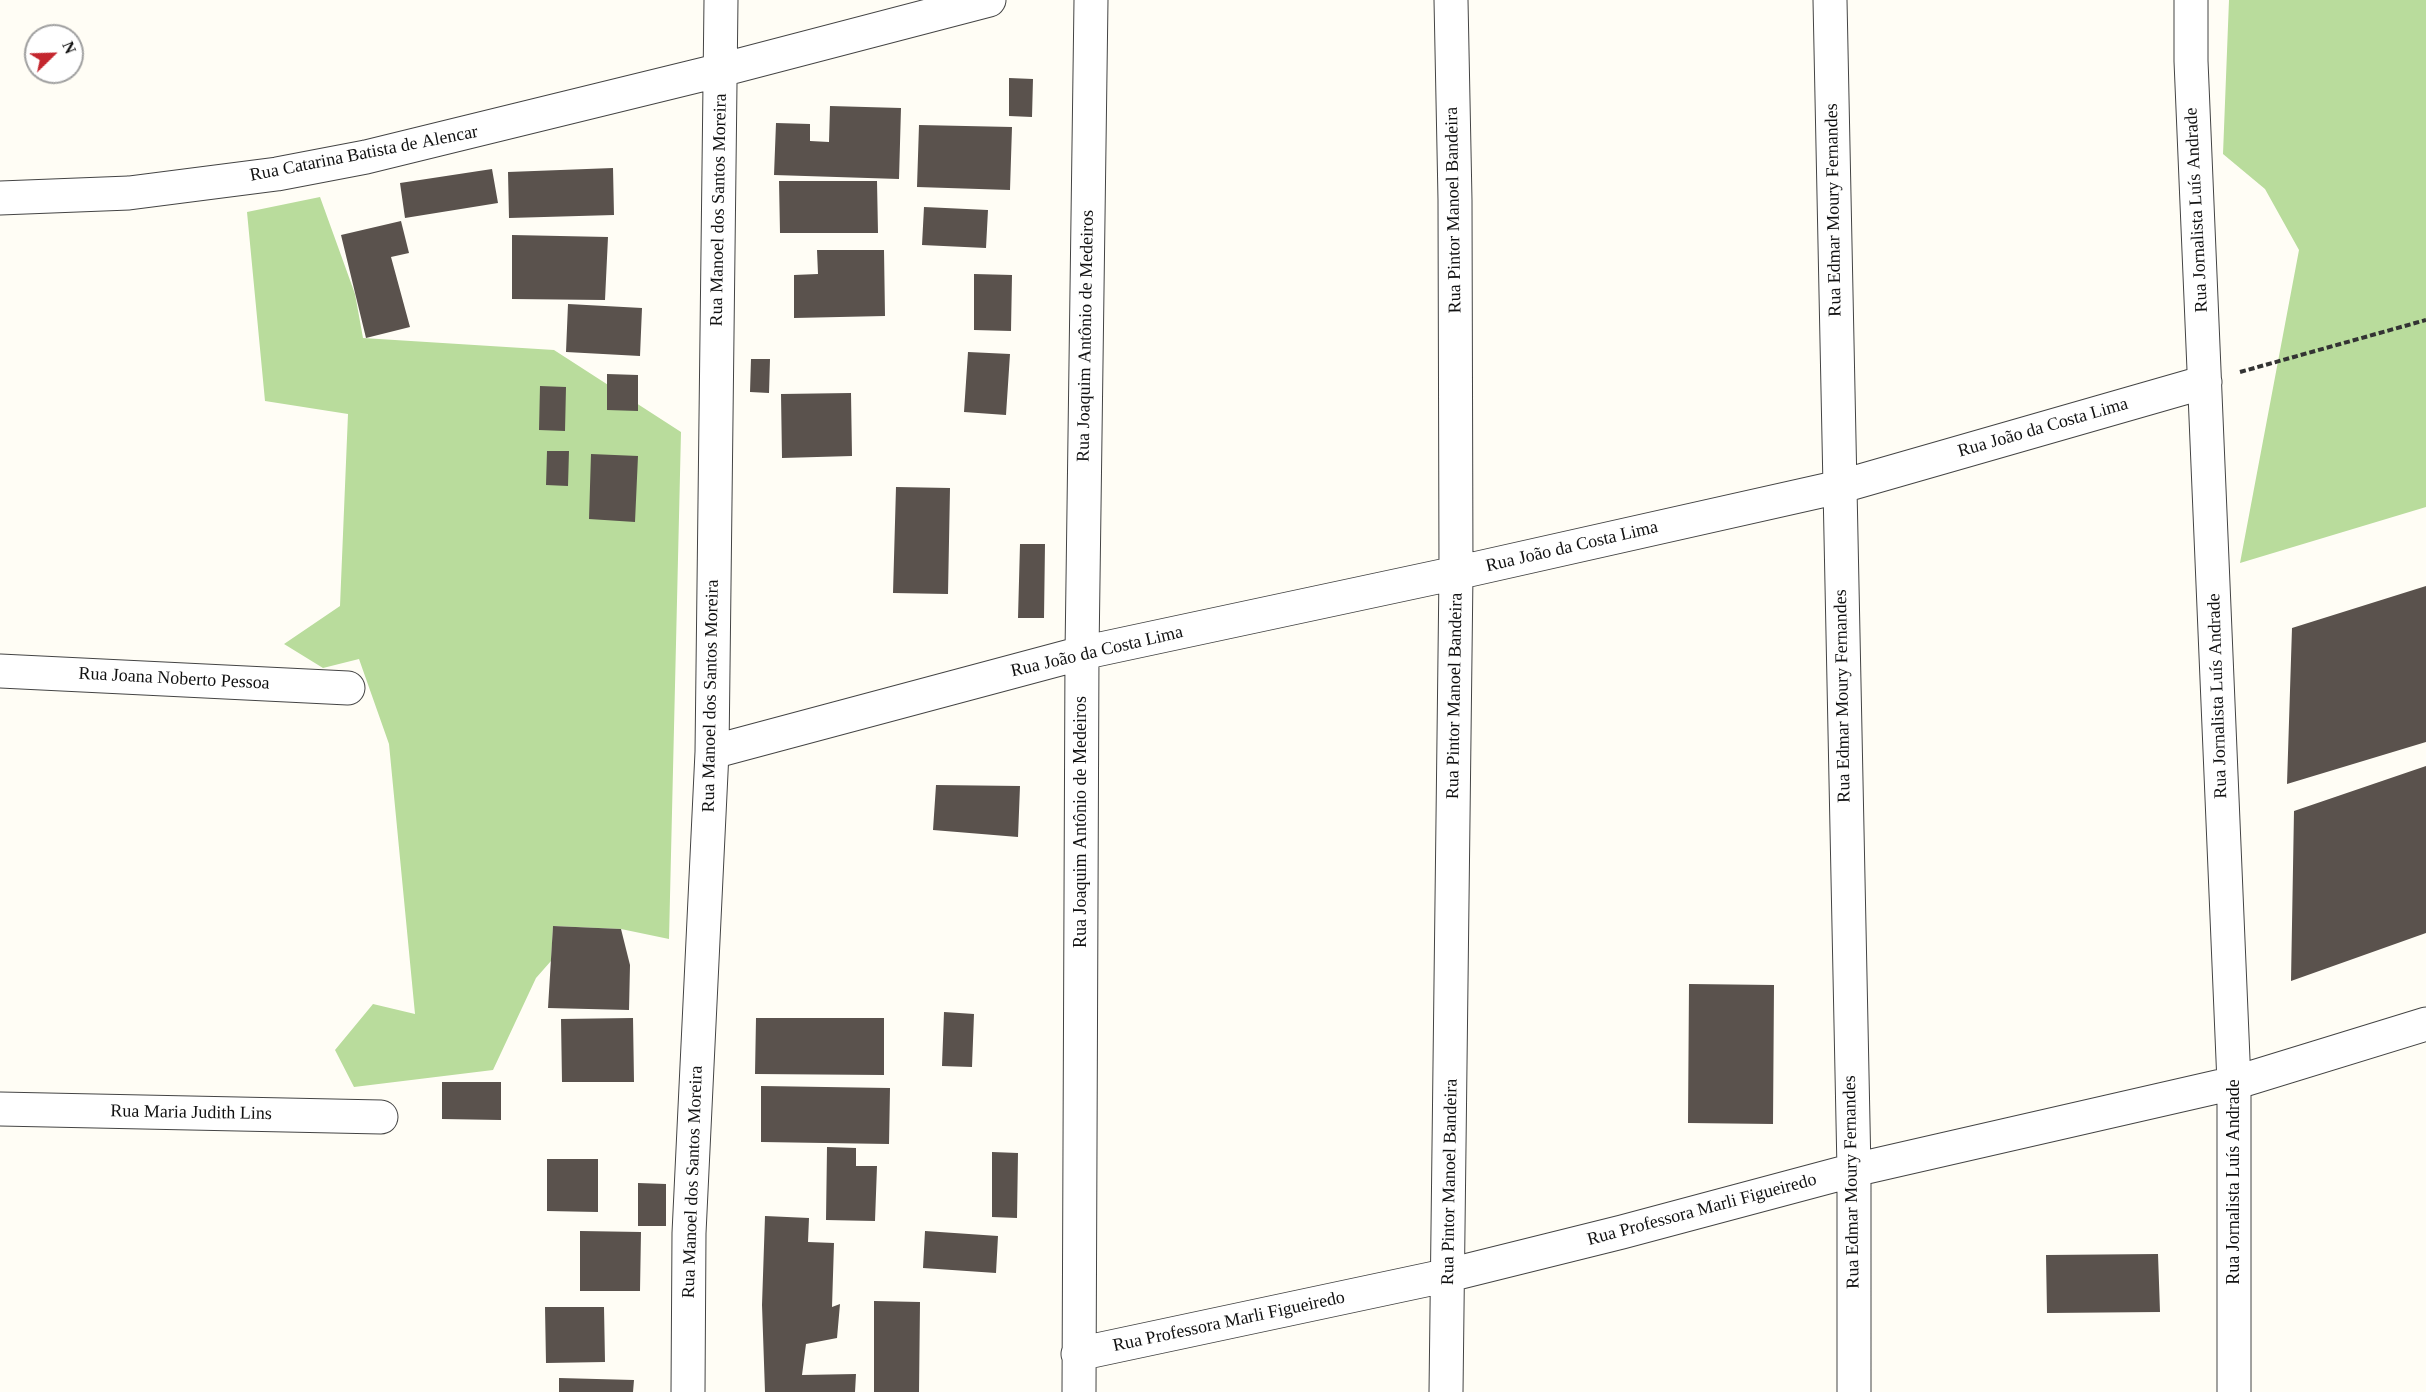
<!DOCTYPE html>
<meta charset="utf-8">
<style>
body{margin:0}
#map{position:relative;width:2426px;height:1392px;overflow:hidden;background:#fffdf5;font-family:Georgia,serif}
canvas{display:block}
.north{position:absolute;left:24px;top:24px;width:60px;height:60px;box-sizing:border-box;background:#fff;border:2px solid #a0a0a0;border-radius:50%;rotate:67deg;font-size:16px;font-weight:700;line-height:24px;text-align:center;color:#111}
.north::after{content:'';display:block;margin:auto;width:21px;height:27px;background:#c4262e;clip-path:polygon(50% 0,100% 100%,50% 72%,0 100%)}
</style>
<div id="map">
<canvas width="2426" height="1392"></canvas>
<div class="north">N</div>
</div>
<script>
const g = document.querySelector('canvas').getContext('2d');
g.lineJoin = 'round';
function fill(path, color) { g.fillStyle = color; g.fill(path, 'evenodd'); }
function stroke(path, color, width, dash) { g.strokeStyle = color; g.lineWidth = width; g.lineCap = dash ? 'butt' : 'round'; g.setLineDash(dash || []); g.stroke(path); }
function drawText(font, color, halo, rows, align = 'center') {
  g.font = font + ' Georgia,serif'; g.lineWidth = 6; g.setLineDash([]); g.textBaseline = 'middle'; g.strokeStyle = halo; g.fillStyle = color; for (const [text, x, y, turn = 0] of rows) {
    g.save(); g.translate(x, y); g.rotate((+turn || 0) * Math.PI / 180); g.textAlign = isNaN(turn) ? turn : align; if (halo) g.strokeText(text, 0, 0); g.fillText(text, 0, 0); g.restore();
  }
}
fill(new Path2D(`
 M2229,0H2426V507L2240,563L2299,250L2265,189L2223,154Z
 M320,197L355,294L363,338L554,350L681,432L669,939L621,929L553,926L551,961L536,978L493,1070L354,1087L335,1050L373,1004L415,1014L389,744L359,659L323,668L284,644L340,606L348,414L265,401L247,212Z`), '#b9dc9c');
fill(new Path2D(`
 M1009,78L1033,79L1032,117L1009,116Z
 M830,106L901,108L899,179L774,175L776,123L810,124V141L829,142Z
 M919,125L1012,127L1010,190L917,187Z
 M613,168L614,215L509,218L508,172Z
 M492,169L498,203L405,218L400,183Z
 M779,181H877L878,233H780Z
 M924,207L988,210L986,248L922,245Z
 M401,221L409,253L391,257L410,327L366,338L341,235Z
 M512,235L608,237L605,300L512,299Z
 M817,250H884L885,316L794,318V275L818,274Z
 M974,274L1012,275L1011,331L974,330Z
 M568,304L642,308L640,356L566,352Z
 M968,352L1010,354L1006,415L964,412Z
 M751,359H770L769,393L750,392Z
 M607,374L638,375V411L607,410Z
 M540,386L566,387L565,431L539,430Z
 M851,393L852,456L782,458L781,394Z
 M547,451H569L568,486L546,485Z
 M591,454L638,456L635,522L589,519Z
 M896,487L950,488L948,594L893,593Z
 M1020,544H1045L1044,618H1018Z
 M2426,586V742L2287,784L2292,628Z
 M2426,766V933L2291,981L2294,811Z
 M936,785L1020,786L1018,837L933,830Z
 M553,926L621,929L630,965L629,1010L548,1008Z
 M1689,984L1774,985L1773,1124L1688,1123Z
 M944,1012L974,1014L972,1067L942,1066Z
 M633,1018L634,1082H562L561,1019Z
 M756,1018H884V1075L755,1074Z
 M442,1082H501V1120L442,1119Z
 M761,1086L890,1088L889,1144L761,1142Z
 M827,1147L856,1148V1166H877L875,1221L826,1220Z
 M992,1152L1018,1153L1017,1218L992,1217Z
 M547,1159H598V1212L547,1211Z
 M638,1183L666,1184V1226H638Z
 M765,1216L809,1218L808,1242L834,1243L832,1307L840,1304L837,1338L806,1344L802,1375L856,1374L855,1392H765L762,1305Z
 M580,1231L641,1232L640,1291H580Z
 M925,1231L998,1236L996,1273L923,1268Z
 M2158,1254L2160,1312L2047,1313L2046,1255Z
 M874,1301L920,1302L919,1392H874Z
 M545,1307H604L605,1362L546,1363Z
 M559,1378L634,1380L633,1392H559Z`), '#5a524d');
const minor = new Path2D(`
 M1830,0L1854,1170V1392
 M2191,0V61L2234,1083V1392
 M0,198L129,193L277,174L366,157L721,70L989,0
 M0,671L348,688
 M712,752L1082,653L1456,573L1839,487L2205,382
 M0,1109L381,1117
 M1078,1354L1449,1275L1622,1232L1854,1170L2234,1083L2426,1024
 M688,1392L689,1233L712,752L721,0
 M1079,1392L1082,653L1091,0
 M1446,1392L1456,573L1455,200L1451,0`);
stroke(minor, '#444', 35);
stroke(new Path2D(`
 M2240,372L2426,320`), '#333', 4, [6, 3]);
stroke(minor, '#fff', 33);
drawText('18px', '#111', '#fff', [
 ["Rua Catarina Batista de Alencar",364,154,-11],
 ["Rua Manoel dos Santos Moreira",719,210,-89],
 ["Rua Pintor Manoel Bandeira",1454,210,-91],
 ["Rua Edmar Moury Fernandes",1834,210,-91],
 ["Rua Jornalista Luís Andrade",2197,210,-93],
 ["Rua Joaquim Antônio de Medeiros",1086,336,-89],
 ["Rua João da Costa Lima",2043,428,-16],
 ["Rua João da Costa Lima",1572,547,-13],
 ["Rua João da Costa Lima",1097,652,-13],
 ["Rua Joana Noberto Pessoa",174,679,3],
 ["Rua Manoel dos Santos Moreira",711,696,-89],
 ["Rua Pintor Manoel Bandeira",1455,696,-89],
 ["Rua Edmar Moury Fernandes",1843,696,-91],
 ["Rua Jornalista Luís Andrade",2218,696,-92],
 ["Rua Joaquim Antônio de Medeiros",1081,822,-90],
 ["Rua Maria Judith Lins",191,1113,1],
 ["Rua Manoel dos Santos Moreira",693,1182,-88],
 ["Rua Pintor Manoel Bandeira",1450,1182,-89],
 ["Rua Edmar Moury Fernandes",1852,1182,-91],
 ["Rua Jornalista Luís Andrade",2234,1182,-90],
 ["Rua Professora Marli Figueiredo",1702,1210,-15],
 ["Rua Professora Marli Figueiredo",1229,1322,-12]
]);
</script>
